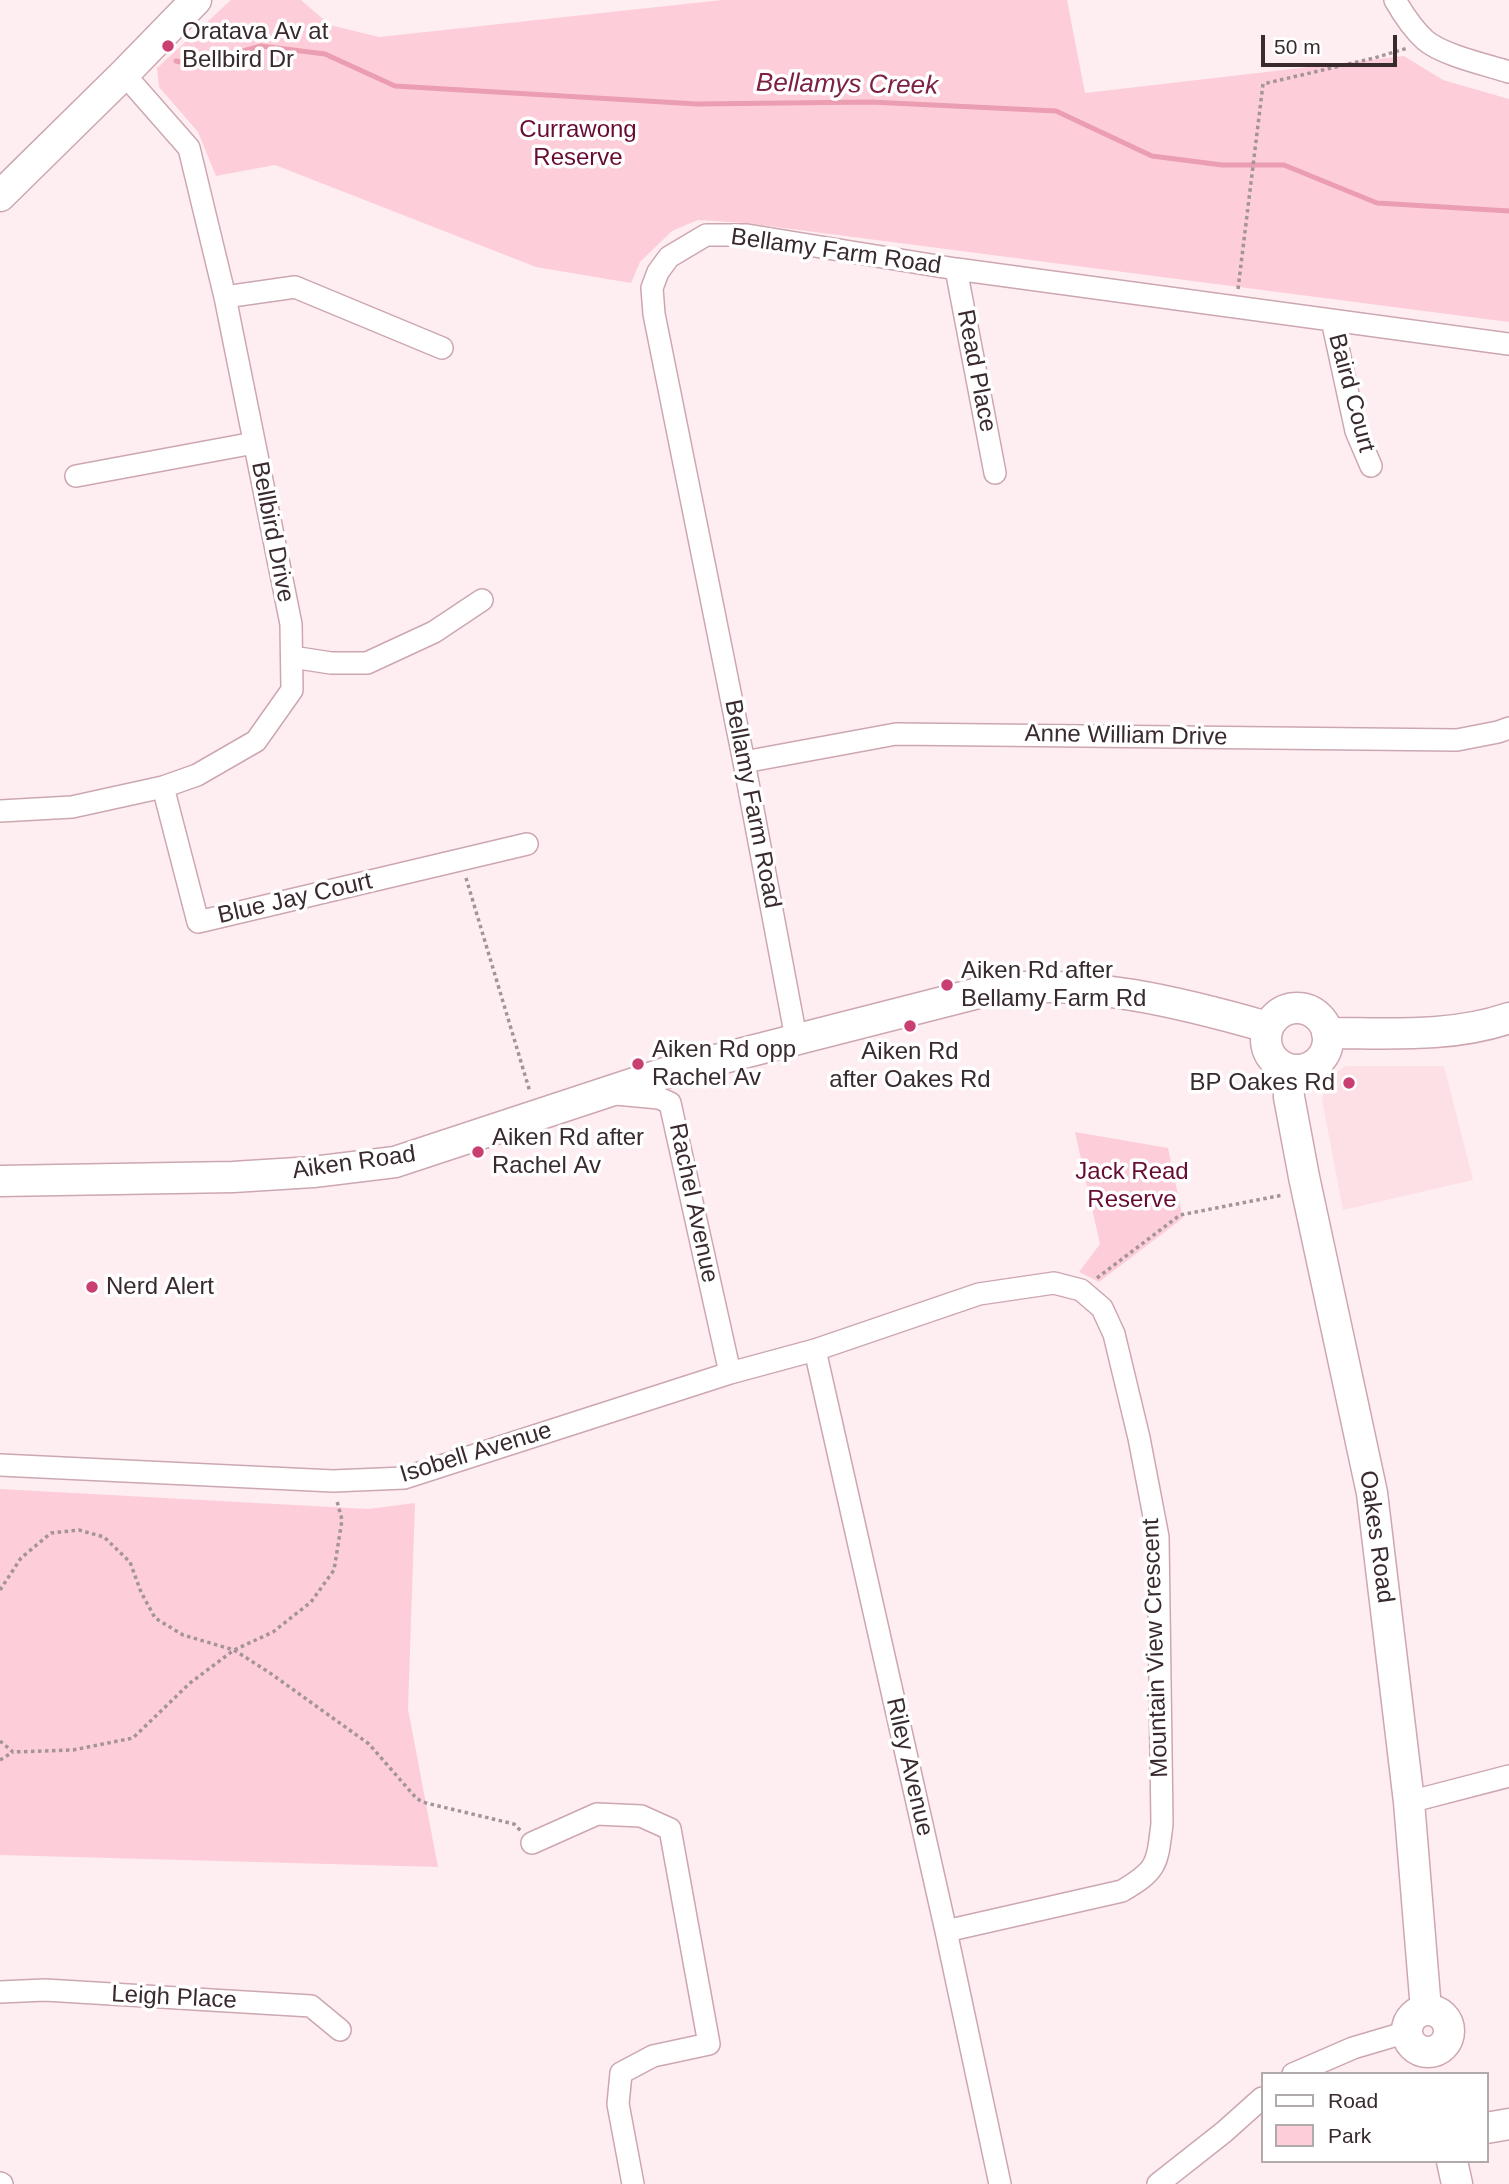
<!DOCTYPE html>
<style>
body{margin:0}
#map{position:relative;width:1509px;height:2184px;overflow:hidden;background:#feeef2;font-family:Helvetica,sans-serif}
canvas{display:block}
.legend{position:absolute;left:1261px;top:2072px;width:228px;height:91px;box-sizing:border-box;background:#fff;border:2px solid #b0aaab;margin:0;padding:9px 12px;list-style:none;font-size:21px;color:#392a2e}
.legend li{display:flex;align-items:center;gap:14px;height:35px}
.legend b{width:35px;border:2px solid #b0aaab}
.scale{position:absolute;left:1261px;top:35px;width:136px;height:32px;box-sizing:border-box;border:4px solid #392a2e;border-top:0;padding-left:9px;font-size:21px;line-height:24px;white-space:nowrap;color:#392a2e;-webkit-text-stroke:5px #fff;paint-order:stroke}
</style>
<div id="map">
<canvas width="1509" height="2184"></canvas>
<ul class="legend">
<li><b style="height:9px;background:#fff"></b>Road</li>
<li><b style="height:19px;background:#fdced9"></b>Park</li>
</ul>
<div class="scale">50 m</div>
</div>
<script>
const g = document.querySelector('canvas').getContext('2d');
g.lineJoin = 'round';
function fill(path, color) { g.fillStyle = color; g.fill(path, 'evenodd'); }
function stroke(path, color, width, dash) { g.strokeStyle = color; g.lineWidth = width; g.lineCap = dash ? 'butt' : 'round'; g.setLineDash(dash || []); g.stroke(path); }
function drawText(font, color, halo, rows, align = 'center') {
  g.font = font + ' Helvetica,sans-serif'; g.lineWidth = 7; g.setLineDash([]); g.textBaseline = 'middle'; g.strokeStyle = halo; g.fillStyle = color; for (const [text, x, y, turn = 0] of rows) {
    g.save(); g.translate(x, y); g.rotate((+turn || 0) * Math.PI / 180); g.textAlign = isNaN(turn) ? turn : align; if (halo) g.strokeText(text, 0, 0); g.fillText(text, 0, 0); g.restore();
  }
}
fill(new Path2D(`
 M1345,1066H1444L1473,1180L1343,1210L1322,1100L1327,1080Z`), '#fde0e6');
fill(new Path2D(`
 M231,0H301L330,25L379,37L722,0H1067L1085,93L1404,56L1443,80L1509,99V322L745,223L698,220L672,231L640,262L631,283L536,267L275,165L216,176L198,132L159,87L157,68Z
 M1075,1132L1168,1148L1183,1218L1099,1282L1079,1272L1100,1244Z
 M0,1489L368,1509L415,1503L408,1709L438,1867L0,1855Z`), '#fdced9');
stroke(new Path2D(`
 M176,61L194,65L261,46L325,54L395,86L697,104L871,102L1056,111L1152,156L1222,165H1284L1377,203L1509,211`), '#eb9db1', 5);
const street = new Path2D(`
 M1395,0C1403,14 1413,29 1425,40C1442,55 1487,65 1509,72
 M956,269L995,473
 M225,297L295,287L442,348
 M1332,320L1356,431L1371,466
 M76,476L254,443
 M292,657L331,663H367L434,632L482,600
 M744,762L896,734L1457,740L1498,732L1509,728
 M163,787L198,922L527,844
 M0,811L72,807L163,787L197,775L256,741L292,690L291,624L225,297L189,148L124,74
 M796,1038L744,762L654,314L652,288L658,272L669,257L706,235H747L956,269L1509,344
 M616,1094L659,1098L670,1103L730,1373
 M815,1350L946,1931L1000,2184
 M0,1465L333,1481L404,1478L730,1373L815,1350L979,1294L1054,1283L1081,1290L1102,1308L1114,1334L1139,1438L1158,1537L1162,1824C1157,1864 1158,1870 1122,1891L946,1931
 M1409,1802L1509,1776
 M532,1843L597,1814L641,1816L670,1829L709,2044L653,2056L621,2073L618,2104L633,2184
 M0,1992L45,1990L311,2006L340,2030
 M1293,2074L1353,2048L1407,2032
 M0,2183L2,2184
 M1158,2184L1224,2132L1262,2098`);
const secondary = new Path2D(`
 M0,196L124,74L196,0
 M1266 1039a31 31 0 1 1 62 0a31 31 0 1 1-62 0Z
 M1327,1033C1388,1033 1451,1038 1509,1018
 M1288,1069L1289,1097L1304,1177L1372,1493L1409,1802L1426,2010
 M0,1181L233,1177L313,1172L395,1162L665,1073L994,989C1085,979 1180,1002 1267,1027
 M1407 2031a21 21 0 1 1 42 0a21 21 0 1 1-42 0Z
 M1486,2128L1509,2124
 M1452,2161L1457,2184`);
stroke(street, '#cda7b0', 24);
stroke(secondary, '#cda7b0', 33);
stroke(new Path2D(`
 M1238,289L1263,84L1374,58L1408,48
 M466,878L530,1092
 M1097,1278L1180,1215L1283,1195
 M0,1590L21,1558L51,1533L79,1530L104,1537L130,1562L141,1592L155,1618L183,1635L234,1650L270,1673L369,1744L417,1799L426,1803L514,1824L521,1831
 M0,1741L13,1752L73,1750L133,1738L190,1683L234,1650L273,1632L311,1602L334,1570L342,1520L337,1501
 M0,1760L13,1752`), '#a39498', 3.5, [3.5, 3.5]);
stroke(street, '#fff', 21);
stroke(secondary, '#fff', 30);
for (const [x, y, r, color] of [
 [168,46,7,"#ca3f72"],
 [947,985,7,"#ca3f72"],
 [910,1026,7,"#ca3f72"],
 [638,1064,7,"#ca3f72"],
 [1349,1083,7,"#ca3f72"],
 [478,1152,7,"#ca3f72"],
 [92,1287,7,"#ca3f72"]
]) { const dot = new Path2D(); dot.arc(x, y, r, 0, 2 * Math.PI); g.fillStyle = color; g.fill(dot); stroke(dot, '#fff', 2.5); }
drawText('24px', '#392a2e', '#fff', [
 ["Oratava Av at",182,32],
 ["Bellbird Dr",182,60],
 ["Aiken Rd after",961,971],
 ["Bellamy Farm Rd",961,999],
 ["Aiken Rd opp",652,1050],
 ["Rachel Av",652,1078],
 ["Aiken Rd",910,1052,"center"],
 ["after Oakes Rd",910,1080,"center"],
 ["BP Oakes Rd",1335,1083,"right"],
 ["Aiken Rd after",492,1138],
 ["Rachel Av",492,1166],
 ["Nerd Alert",106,1287]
], 'left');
drawText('24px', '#680c33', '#fff', [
 ["Currawong",578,130],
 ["Reserve",578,158],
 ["Jack Read",1132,1172],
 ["Reserve",1132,1200]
]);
drawText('24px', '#392a2e', '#fff', [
 ["Bellamy Farm Road",836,252,8],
 ["Read Place",976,371,79],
 ["Baird Court",1351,393,75],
 ["Bellbird Drive",272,532,79],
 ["Anne William Drive",1126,736,1],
 ["Bellamy Farm Road",752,804,79],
 ["Blue Jay Court",295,899,-13],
 ["Aiken Road",354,1163,-8],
 ["Rachel Avenue",693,1203,78],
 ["Isobell Avenue",476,1453,-17],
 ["Oakes Road",1376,1537,82],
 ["Mountain View Crescent",1156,1648,-92],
 ["Riley Avenue",909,1767,77],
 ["Leigh Place",174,1998,3]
]);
drawText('italic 26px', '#7c2143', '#fff', [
 ["Bellamys Creek",847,85,1]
]);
</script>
